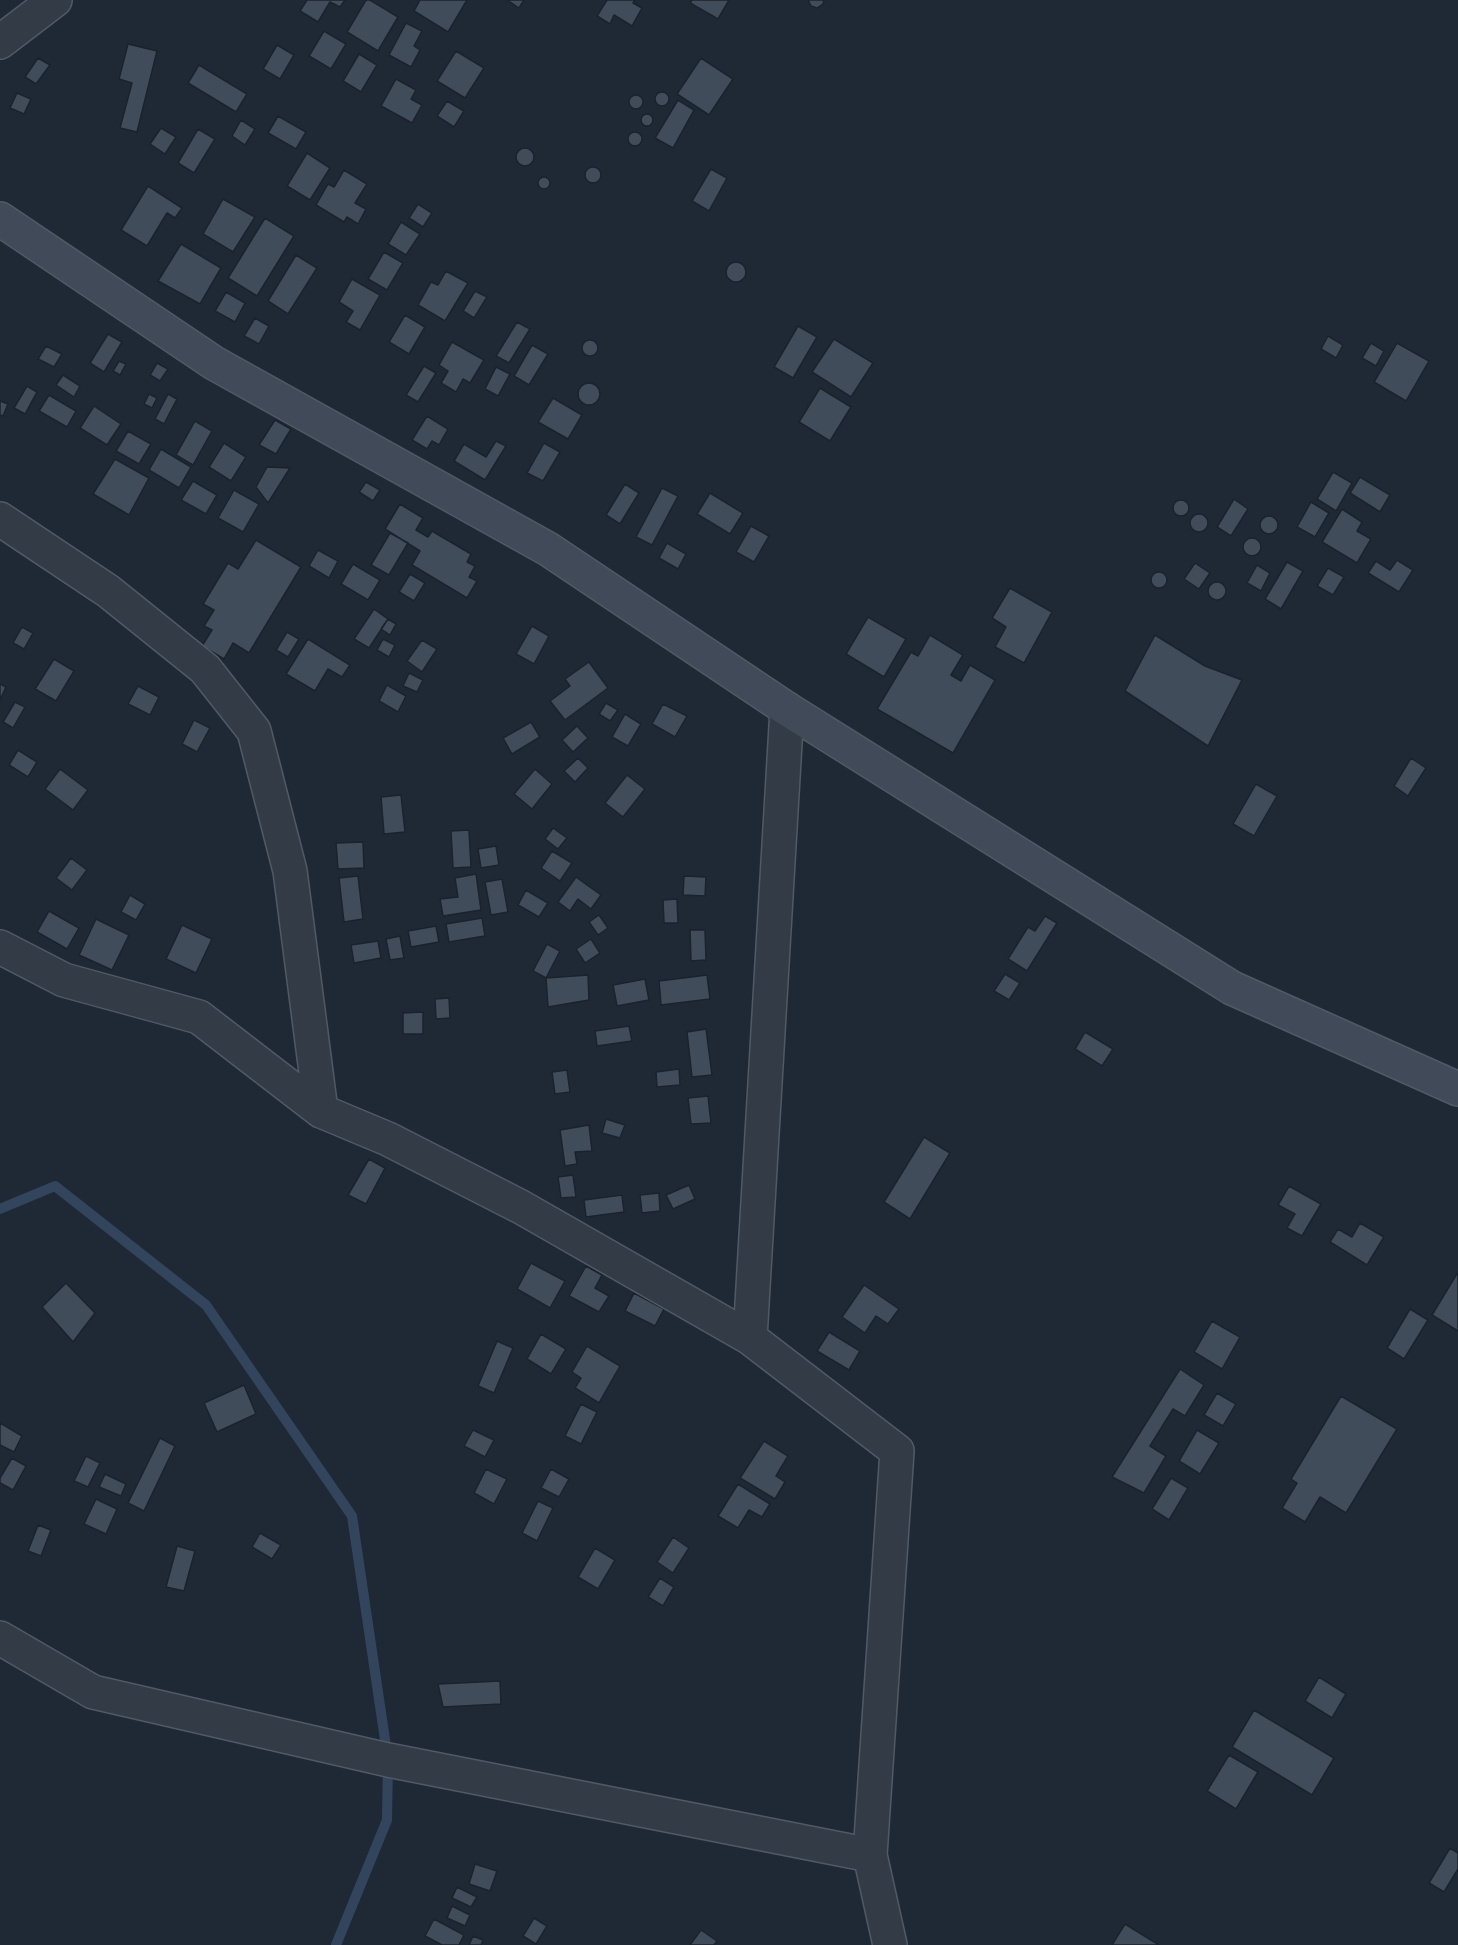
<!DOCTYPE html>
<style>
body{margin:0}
canvas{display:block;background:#1f2935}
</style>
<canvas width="1458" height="1945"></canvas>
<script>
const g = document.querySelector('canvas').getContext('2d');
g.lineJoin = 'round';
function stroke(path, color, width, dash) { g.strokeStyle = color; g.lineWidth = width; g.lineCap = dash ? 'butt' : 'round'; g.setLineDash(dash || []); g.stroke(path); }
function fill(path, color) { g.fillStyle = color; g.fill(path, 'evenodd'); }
stroke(new Path2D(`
 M0,1209L55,1186L206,1305L352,1516L388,1760L387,1820L336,1945`), '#33455d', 10);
const building = new Path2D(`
 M307,0H345L340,7L330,2L318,22L300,11Z
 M366,0H370L398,17L378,51L347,32Z
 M420,0H467L448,32L414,11Z
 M507,0H524L519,8Z
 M607,0H635L633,3L642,8L632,26L614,15L610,24L597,16Z
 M692,0H729L718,19L690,3Z
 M808,0H824L823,4L817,8L811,6Z
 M406,23L422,31L414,46L420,50L411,67L389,55Z
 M324,31L346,44L331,69L309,56Z
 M128,44L157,51L137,132L120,128L132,83L119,79Z
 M277,45L294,55L280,79L263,69Z
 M456,51L484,68L465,98L437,81Z
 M359,54L377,65L361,92L343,81Z
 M38,58L50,65L36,84L25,77Z
 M701,58L733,79L709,115L677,94Z
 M199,65L247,94L236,112L188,83Z
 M396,79L416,90L411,99L422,105L412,123L381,106Z
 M655 99a7 7 0 1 1 14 0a7 7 0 1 1-14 0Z
 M17,93L31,99L24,114L10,108Z
 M629 102a7 7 0 1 1 14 0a7 7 0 1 1-14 0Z
 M678,100L694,110L673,148L655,138Z
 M447,101L464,111L454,127L437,116Z
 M641 120a6 6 0 1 1 12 0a6 6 0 1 1-12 0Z
 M278,116L306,132L296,149L268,133Z
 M241,120L255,129L245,145L232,136Z
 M161,128L176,137L165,154L150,144Z
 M198,129L215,139L194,173L178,163Z
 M628 139a7 7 0 1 1 14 0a7 7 0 1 1-14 0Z
 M516 157a9 9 0 1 1 18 0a9 9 0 1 1-18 0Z
 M307,153L330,168L310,200L287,186Z
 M585 175a8 8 0 1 1 16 0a8 8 0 1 1-16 0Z
 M711,169L727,178L709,211L692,201Z
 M344,170L367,184L355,203L366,209L358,224L347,217L344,222L316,205L328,184L334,187Z
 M538 183a6 6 0 1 1 12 0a6 6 0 1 1-12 0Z
 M148,186L182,208L175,218L167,213L147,246L121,230Z
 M223,199L255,217L233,252L203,234Z
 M418,204L432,213L423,227L409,218Z
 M265,218L294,236L257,296L228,278Z
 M401,222L420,234L406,255L388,244Z
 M181,244L221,268L200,304L158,281Z
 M384,252L403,263L387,290L368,279Z
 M296,255L317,268L288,314L268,301Z
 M726 272a10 10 0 1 1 20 0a10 10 0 1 1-20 0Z
 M446,271L468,283L445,321L418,305L431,282L438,285Z
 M352,279L380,295L360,330L346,322L353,311L339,302Z
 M475,291L487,297L474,318L463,311Z
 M226,292L245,303L235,322L215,311Z
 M405,315L425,327L409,354L389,342Z
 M255,318L269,326L259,344L244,336Z
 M517,322L530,329L509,363L496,356Z
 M798,326L817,337L793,378L774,367Z
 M108,334L122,342L104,372L90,363Z
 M1328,336L1343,345L1336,358L1321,349Z
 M834,339L873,363L851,397L812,372Z
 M582 348a8 8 0 1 1 16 0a8 8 0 1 1-16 0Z
 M452,342L484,360L470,383L463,379L456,392L441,383L448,371L439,365Z
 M1371,343L1384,351L1376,366L1362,358Z
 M1397,343L1429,361L1406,401L1374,382Z
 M532,345L548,354L529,385L514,376Z
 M46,346L62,354L54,367L38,359Z
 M119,361L126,364L120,375L113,371Z
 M157,363L168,369L160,381L150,375Z
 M424,366L436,373L418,402L406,395Z
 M496,367L510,374L498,396L485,389Z
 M63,375L80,386L74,397L56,385Z
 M578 394a11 11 0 1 1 22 0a11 11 0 1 1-22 0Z
 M27,386L37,392L25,414L14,408Z
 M820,388L851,407L830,441L799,422Z
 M149,394L157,398L152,408L144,404Z
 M168,394L177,399L164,424L155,419Z
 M49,395L76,411L67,427L39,411Z
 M553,398L582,415L568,439L538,422Z
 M0,401L8,404L3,416L0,415Z
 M94,406L121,424L107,445L80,428Z
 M427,416L448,429L439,445L432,441L427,449L412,440Z
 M275,420L291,429L276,454L259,445Z
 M195,421L212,431L193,465L176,455Z
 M128,431L151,444L139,464L116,451Z
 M496,441L506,446L485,480L454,461L464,444L486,457Z
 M224,443L246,457L231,481L209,467Z
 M544,443L560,452L543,481L527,473Z
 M161,449L191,467L179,488L149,470Z
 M115,459L149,478L129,515L93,494Z
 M267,467L290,468L268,503L256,487Z
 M1333,472L1352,483L1336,511L1317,499Z
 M1360,477L1390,495L1380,512L1350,493Z
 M193,481L217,495L206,514L181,500Z
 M366,482L380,490L373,501L359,492Z
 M625,484L639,493L620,524L606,515Z
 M662,488L678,496L652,545L636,537Z
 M234,490L259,504L243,532L218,518Z
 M710,493L743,513L730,534L697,514Z
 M1234,499L1248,509L1231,536L1217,527Z
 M1173 508a8 8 0 1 1 16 0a8 8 0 1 1-16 0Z
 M1311,502L1329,513L1315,537L1297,527Z
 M400,504L423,518L416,530L428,537L432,531L471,554L467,562L475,566L469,577L477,581L467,598L412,565L420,551L385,529Z
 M1342,509L1362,522L1357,531L1371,539L1357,563L1322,542Z
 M1190 523a9 9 0 1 1 18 0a9 9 0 1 1-18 0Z
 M1260 525a9 9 0 1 1 18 0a9 9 0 1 1-18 0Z
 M751,526L769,536L754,562L736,552Z
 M390,533L408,543L389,575L371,565Z
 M1243 547a9 9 0 1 1 18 0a9 9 0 1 1-18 0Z
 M256,540L301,567L249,653L233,643L224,659L202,646L212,630L204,626L214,610L203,604L228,563L238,569Z
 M667,543L686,554L678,569L659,558Z
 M318,550L338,561L329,578L309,566Z
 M1397,560L1413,570L1399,592L1368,573L1376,561L1390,570Z
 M1287,562L1303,571L1281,609L1265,599Z
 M1195,563L1210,573L1199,589L1184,579Z
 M353,564L380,580L368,600L341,584Z
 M1257,565L1270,573L1261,591L1247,583Z
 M1328,568L1344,577L1333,595L1317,586Z
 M1151 580a8 8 0 1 1 16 0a8 8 0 1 1-16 0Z
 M410,574L425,583L414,601L399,592Z
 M1208 591a9 9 0 1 1 18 0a9 9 0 1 1-18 0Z
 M1010,588L1052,612L1024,663L995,647L1006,627L992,618Z
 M374,609L388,619L369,648L354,639Z
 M868,617L906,639L884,677L846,654Z
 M388,619L396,624L390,635L381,629Z
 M532,626L549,636L534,664L516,654Z
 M22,627L33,633L24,649L13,643Z
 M287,632L299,639L288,657L276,650Z
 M930,635L963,655L951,675L961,681L970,665L995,680L953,753L877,709L911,652L918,656Z
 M1155,635L1205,666L1242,680L1208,746L1125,691Z
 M308,639L350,665L342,677L328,669L315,691L286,674Z
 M383,639L395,645L389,657L377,650Z
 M422,640L437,649L422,672L407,661Z
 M54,659L74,671L56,701L35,689Z
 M589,662L608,688L565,720L550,701L570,686L565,679Z
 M409,673L423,680L417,692L403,686Z
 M0,684L6,687L0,700Z
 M387,685L406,696L398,712L379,701Z
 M138,686L159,697L150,715L128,704Z
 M15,702L25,707L13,728L3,722Z
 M606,703L618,710L610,721L599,714Z
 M663,704L687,716L675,737L652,724Z
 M625,714L641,724L628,746L612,737Z
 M194,720L210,728L197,752L182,744Z
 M531,722L540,737L512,754L503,738Z
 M577,726L588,738L573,752L562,740Z
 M18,750L37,762L28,777L9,765Z
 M578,758L588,768L575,782L564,771Z
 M1411,758L1426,768L1408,796L1394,786Z
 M60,769L88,790L73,810L45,789Z
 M535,769L552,784L532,809L514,794Z
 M627,775L645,789L623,817L605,803Z
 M1256,784L1277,796L1254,836L1233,824Z
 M401,795L405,832L384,834L381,797Z
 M553,828L567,838L558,849L545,839Z
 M469,830L471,867L453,868L451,831Z
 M363,842L364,868L338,869L336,843Z
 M496,846L499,865L481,868L478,849Z
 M552,851L572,863L560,881L541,868Z
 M71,858L87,870L72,890L56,878Z
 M476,874L481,910L443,916L440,899L458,897L455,878Z
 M358,876L363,919L344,922L339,878Z
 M684,876L706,877L705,896L683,895Z
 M576,877L601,895L591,909L578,899L570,911L558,902Z
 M502,879L508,912L491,915L485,882Z
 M526,890L548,903L539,917L518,905Z
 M130,895L145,904L136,920L121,912Z
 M677,899L678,923H664L663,900Z
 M49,911L79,928L67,949L37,932Z
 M599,915L608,928L598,935L589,922Z
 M1045,916L1057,923L1027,971L1008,959L1028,927L1035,931Z
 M482,918L485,936L449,942L446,924Z
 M96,919L129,935L112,970L79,955Z
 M182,925L212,939L196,973L166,959Z
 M436,926L439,942L411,947L408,931Z
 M690,930H705L706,960L691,961Z
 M400,936L404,958L390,960L386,939Z
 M591,939L600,953L585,963L576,949Z
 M378,941L381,958L354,963L351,945Z
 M547,944L560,951L546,978L533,971Z
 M1005,974L1020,983L1009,1000L994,991Z
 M588,975L589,1000L548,1007L546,978Z
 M707,975L710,999L661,1005L659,981Z
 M645,979L649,1000L617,1006L613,985Z
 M449,998L450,1018L436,1019L435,999Z
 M423,1012V1034H403V1013Z
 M629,1026L632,1041L597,1046L595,1031Z
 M706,1029L712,1075L692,1077L687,1032Z
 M1085,1032L1113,1049L1102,1066L1075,1049Z
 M679,1069L680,1085L657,1087L656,1072Z
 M567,1070L570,1092L555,1094L552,1072Z
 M708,1096L711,1123L691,1124L688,1098Z
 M606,1119L625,1125L620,1138L602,1133Z
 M589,1125L592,1151L575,1152L577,1164L565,1166L560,1130Z
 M924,1137L950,1153L910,1219L884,1202Z
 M369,1159L385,1168L366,1204L348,1195Z
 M573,1175L576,1197L561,1198L558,1177Z
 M689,1185L695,1199L673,1209L666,1195Z
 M1289,1186L1321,1204L1302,1236L1287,1228L1295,1214L1278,1205Z
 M659,1193L660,1211L642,1213L640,1195Z
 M622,1195L624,1212L586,1217L584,1200Z
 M1360,1223L1384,1237L1367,1265L1330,1242L1338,1229L1352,1237Z
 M531,1263L565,1281L550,1308L517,1289Z
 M586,1266L602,1275L595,1288L609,1296L599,1312L569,1296Z
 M1458,1272V1331L1432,1315Z
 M66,1283L95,1313L73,1342L42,1307Z
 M864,1285L899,1309L888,1324L876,1316L865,1333L842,1317Z
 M634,1293L664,1309L655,1326L625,1311Z
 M1410,1309L1428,1320L1404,1359L1387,1348Z
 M1212,1321L1240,1337L1222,1369L1194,1352Z
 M829,1332L860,1351L849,1370L817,1351Z
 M541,1334L566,1349L551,1374L527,1359Z
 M497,1341L513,1348L494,1393L478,1386Z
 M587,1346L620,1366L599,1403L575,1388L581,1378L572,1372Z
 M1180,1369L1204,1385L1185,1416L1173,1409L1150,1446L1166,1456L1144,1493L1112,1477Z
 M244,1385L256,1414L217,1432L204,1403Z
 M1217,1393L1236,1404L1223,1426L1204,1415Z
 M1341,1396L1397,1429L1346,1513L1320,1497L1305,1522L1282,1508L1297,1483L1291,1479Z
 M581,1404L597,1412L581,1444L565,1436Z
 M0,1423L22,1436L14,1452L0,1445Z
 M473,1430L494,1440L485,1457L464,1446Z
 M1197,1430L1219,1443L1200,1474L1179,1461Z
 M160,1438L175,1446L144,1511L128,1503Z
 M764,1441L788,1456L776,1476L785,1482L775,1499L740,1478Z
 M86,1456L100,1463L88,1487L74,1481Z
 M12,1458L26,1466L13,1490L0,1483V1478Z
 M486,1469L507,1479L494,1504L474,1493Z
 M551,1469L569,1479L559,1497L541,1488Z
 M105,1474L126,1484L121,1496L99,1487Z
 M1171,1478L1188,1488L1169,1520L1152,1509Z
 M738,1484L770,1504L762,1517L749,1510L738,1528L718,1516Z
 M96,1499L117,1509L106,1534L84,1524Z
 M538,1501L553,1508L537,1541L522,1533Z
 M38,1525L51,1530L41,1556L28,1551Z
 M260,1533L281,1545L272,1559L252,1547Z
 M673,1537L689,1548L673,1573L657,1562Z
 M177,1546L195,1551L184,1591L166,1587Z
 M595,1548L615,1560L598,1589L578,1577Z
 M660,1578L674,1587L663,1606L648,1597Z
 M1319,1677L1346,1694L1332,1718L1305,1701Z
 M500,1681L501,1704L443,1707L438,1684Z
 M1254,1710L1334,1758L1312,1795L1232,1747Z
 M1229,1755L1258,1772L1236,1809L1207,1791Z
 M1450,1848L1458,1853V1869L1444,1892L1429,1883Z
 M475,1864L497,1871L490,1891L469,1884Z
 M457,1887L477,1897L471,1907L452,1898Z
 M452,1906L470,1915L465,1926L447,1918Z
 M534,1918L547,1926L536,1944L523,1936Z
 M434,1919L464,1935L459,1945H442L425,1936Z
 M1125,1924L1159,1945H1112Z
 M701,1930L717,1941L714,1945H690Z
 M473,1936L483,1940L481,1945H469Z`);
fill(building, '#404c5a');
stroke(building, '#1a222c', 1.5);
const street = new Path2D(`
 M0,42L55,0
 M0,519L108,591L205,669L254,731L290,871L321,1111
 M787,709L750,1338L897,1451L870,1855L890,1945
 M0,947L64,980L199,1017L321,1111L388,1139L521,1207L750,1338
 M0,1638L93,1692L388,1760L870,1855`);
const secondary = new Path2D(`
 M0,219L214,363L548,549L787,709L1232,988L1458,1089`);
stroke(street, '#505964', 36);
stroke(secondary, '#505964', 36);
stroke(street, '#333b46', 33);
stroke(secondary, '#414a59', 33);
</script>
